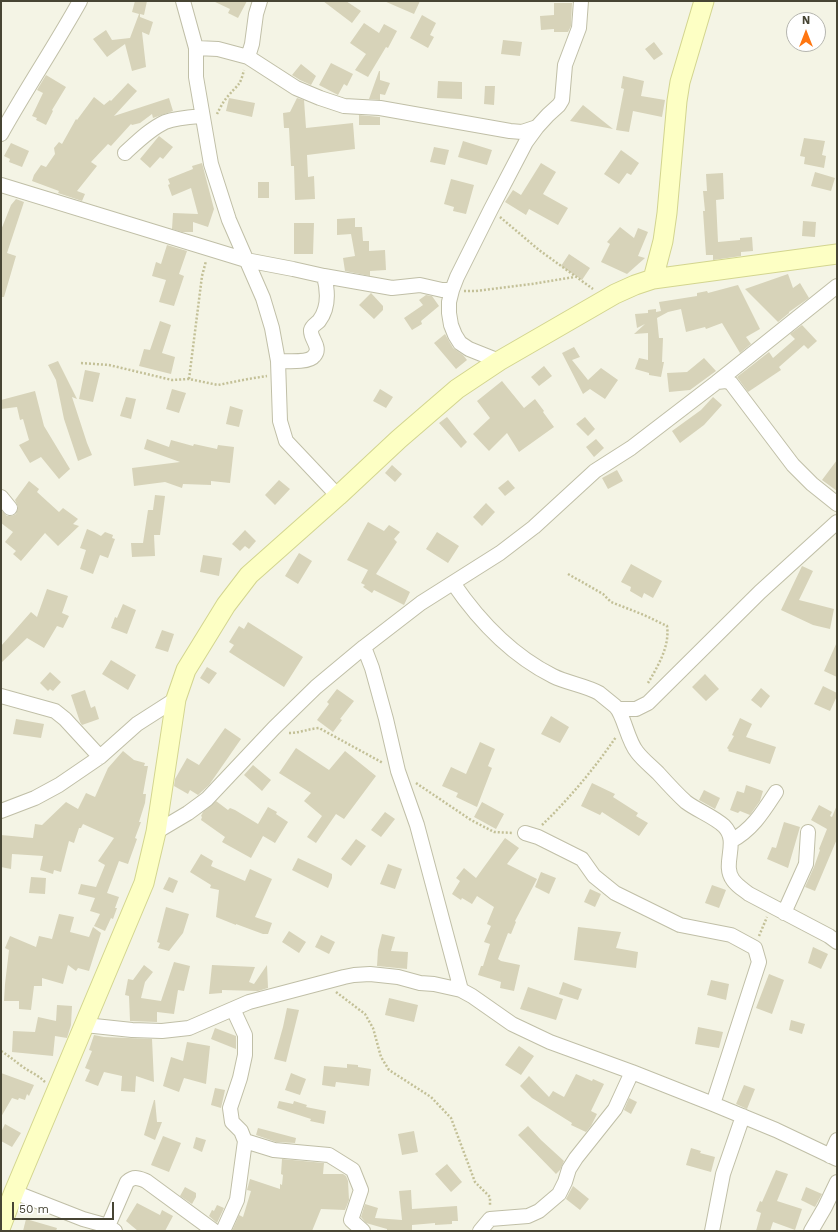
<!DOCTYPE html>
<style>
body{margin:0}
#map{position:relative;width:838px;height:1232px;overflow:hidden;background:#f4f4e5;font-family:"Work Sans",sans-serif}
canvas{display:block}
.frame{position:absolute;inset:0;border:2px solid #474534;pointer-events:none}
.north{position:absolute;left:786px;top:12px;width:40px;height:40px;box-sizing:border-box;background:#fff;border:1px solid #b5b5ae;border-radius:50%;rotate:0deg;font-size:11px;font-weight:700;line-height:16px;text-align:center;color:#474534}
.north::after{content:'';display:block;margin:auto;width:14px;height:18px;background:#ff7611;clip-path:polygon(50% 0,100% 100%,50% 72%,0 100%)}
.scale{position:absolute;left:12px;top:1202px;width:102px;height:18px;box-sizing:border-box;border:2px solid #474534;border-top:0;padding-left:5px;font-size:12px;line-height:14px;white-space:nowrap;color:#474534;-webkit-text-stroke:3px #fff;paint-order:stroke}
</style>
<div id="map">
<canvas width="838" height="1232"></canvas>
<div class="frame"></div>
<div class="north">N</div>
<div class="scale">50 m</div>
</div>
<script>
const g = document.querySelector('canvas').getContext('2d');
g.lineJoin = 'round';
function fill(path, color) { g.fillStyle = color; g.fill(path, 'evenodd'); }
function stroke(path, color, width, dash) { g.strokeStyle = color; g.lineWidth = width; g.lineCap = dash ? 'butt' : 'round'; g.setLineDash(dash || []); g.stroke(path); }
fill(new Path2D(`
 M135,1H147L144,15L140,14V17L153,22L149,35L142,32L146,67L132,71L125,44L107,57L93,39L106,30L112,40L130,38L139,14L132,12Z
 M213,1H247L238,18L228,13L230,9Z
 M323,1H346L361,11L352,23Z
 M384,1H420L414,14Z
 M554,3H572L571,26L568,32H554V29L541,30L540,16L554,15Z
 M422,15L436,23L430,35L434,37L428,48L410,38Z
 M364,23L379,33L384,24L397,31L388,48L386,47L368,77L355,70L366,54L350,43Z
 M503,40L522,42L520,56L501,54Z
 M654,42L663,54L654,60L645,49Z
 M331,63L353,74L347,86L344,84L338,95L319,85Z
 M301,64L316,76L311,85L300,80L292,75Z
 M379,71H380V80L390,83L385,95L380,94V100L369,99Z
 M46,75L66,87L52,110L53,111L46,125L36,120L37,118L32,116L43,93L37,90Z
 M623,76L644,81L641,96L665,100L662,117L633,111L629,132L616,130L624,89L621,88Z
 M438,81L462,82V99L437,98Z
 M128,83L137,91L114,116L169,98L173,111L153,118L152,114L140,123L132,125L131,124L111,146L108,144L91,162L97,166L77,191L85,194L82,201L58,193L59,191L32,181L34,175L41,165L46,167L55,154L54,148L59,142L62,144L76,119L77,120L94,97L104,105L110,100L111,101Z
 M485,86H495L494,105L484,104Z
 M229,98L255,103L252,117L226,111Z
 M297,98L304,100L306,128L353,123L355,149L307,155L308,177L314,176L315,199L295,200L294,166H291L289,128H284L283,113L290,112Z
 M583,105L613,129L570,121Z
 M359,115L380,117V125H359Z
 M159,136L173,147L163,159L160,157L150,168L140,159Z
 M804,138L825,141L822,155L826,156L824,168L804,164L805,157L800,156Z
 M463,141L492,150L487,165L458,157Z
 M11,143L29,151L22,167L9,162L10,159L4,156Z
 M434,147L449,150L445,165L430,162Z
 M621,150L639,163L631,175L627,173L619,184L604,174Z
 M202,163L214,209L208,227L193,222V232H182L172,229L173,213L198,214L191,188L172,196L168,185L170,184L168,179L193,169L192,166Z
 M541,163L556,172L543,194L568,208L558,225L529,209L526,215L505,202L513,190L521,195Z
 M815,172L835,178L831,191L811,186Z
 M723,173L724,199L716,200L718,242L740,240V238L752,237L753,251L741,252V256L713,260V255H706L703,211H705L703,191H707L706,174Z
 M451,179L474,185L466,214L453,211L454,207L444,204Z
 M258,182H269V198H258Z
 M16,199L24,202L7,253L16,256L4,297H1V230L11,205Z
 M355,218V227H362L363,241H369V251L385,250L386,270L370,271V276L345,271L343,258L355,256L351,234L337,235V219Z
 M803,221L816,222L815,237L802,236Z
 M294,223H314L313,254H294Z
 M620,227L634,238L638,228L648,232L638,256L645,258L627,274L601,262L610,244L607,242Z
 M167,245L187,251L179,274L184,276L174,306L159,302L166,280L152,276L156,262L161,264Z
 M569,254L590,268L582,280L561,266Z
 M788,274L793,288L800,283L809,298L789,312V313L778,322L745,289Z
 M738,285L760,329L746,337L751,344L740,353L722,323L706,329L705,327L686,332L681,309L668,312L657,318L659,338H663L662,362H664L661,377L649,375V373L635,369L639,358L648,360V333L634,334L645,324L637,328L635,314L648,313V310L656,309V312L661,311L659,302L697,296V293L707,291L708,293Z
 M371,293L383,306V310L374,319L359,305Z
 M426,295L432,296L439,306L421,321L422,324L412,330L404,318L423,305L419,300Z
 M160,321L171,325L162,353L175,357L171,374L139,366L144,349L150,350Z
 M802,325L817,341L808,349L804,345L779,367L781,370L748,392L737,377L769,352L773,358L795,339L790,334Z
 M445,334L453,348L463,355L467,360L456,369L434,343Z
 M574,347L580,357L572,360L588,380L601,368L618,380L605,399L590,389L583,394L562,353Z
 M704,358L716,371L690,390L669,392L667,373L687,372Z
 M58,361L77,399L72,397L87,443L92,455L78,461L64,419L56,380L48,365Z
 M544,366L552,376L539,386L531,377Z
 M85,370L100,373L93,402L79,399Z
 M502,381L524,408L535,399L544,411L543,412L554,427L519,452L507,433L489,451L473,434L490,418L477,401Z
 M172,389L186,393L179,413L166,409Z
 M380,389L393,397L386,408L373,401Z
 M35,391L44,426L70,469L59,479L41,457L30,463L19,445L29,440L23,419L20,420L17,407L1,409V400Z
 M126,397L136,399L131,419L120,416Z
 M713,397L722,405L704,425L680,443L672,431L701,410Z
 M230,406L243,410L239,427L226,424Z
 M447,417L467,442L461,448L439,423Z
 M585,417L595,429L588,436L576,424Z
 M147,439L169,447L171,440L193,446L194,444L217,449L218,445L234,447L230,483L211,481V485L183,484L182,488L165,482L134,486L132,468L180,462L144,449Z
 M596,439L604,448L594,457L586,447Z
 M837,460V491L822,480Z
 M392,465L402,474L395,482L385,473Z
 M617,470L623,481L608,489L602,478Z
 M279,480L290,489L275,505L265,495Z
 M508,480L515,488L505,496L498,488Z
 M29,481L39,489L37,492L59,512L63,508L78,519L73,524L79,526L58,546L45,533L21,561L13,554L16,551L5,542L13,532L1,523V510L7,516H12L16,514L18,507L15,500Z
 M155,495L165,496L160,535H154L155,556L132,557L131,543H143L148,510H153Z
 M486,503L495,512L482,526L473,517Z
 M368,522L384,531L389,525L400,532L394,539L397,542L376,574L410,592L404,605L374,590L372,593L363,587L365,585L361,583L368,570L347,560Z
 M87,529L94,532L101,536L105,532L113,535L112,538L115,539L108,558L100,555L93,574L80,569L86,550L80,548Z
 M245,530L256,541L249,549L245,546L240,551L232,544Z
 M437,532L459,546L448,563L426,549Z
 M299,553L312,561L298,584L285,576Z
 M203,555L222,558L219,576L200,572Z
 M631,564L662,581L653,598L644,593L642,598L630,591L631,587L621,582Z
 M802,566L813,571L799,600L834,609L830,629L813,625L781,610Z
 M47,589L68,596L62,613L69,616L63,628L57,626L44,648L27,638L1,663V646L31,612L37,617Z
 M123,604L136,610L127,634L111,628L115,617L117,618Z
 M248,622L303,657L284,687L229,652L234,645L229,642L239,626L244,629Z
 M162,630L174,634L168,652L155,648Z
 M837,642V677L824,671Z
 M111,660L136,675L128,690L102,674Z
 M207,667L217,673L209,684L200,678Z
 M50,672L61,682L53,691L50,689L48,691L40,683Z
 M705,674L719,689L706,701L692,687Z
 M823,686L837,693V696L830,711L814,704Z
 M761,688L770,696L761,708L751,700Z
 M337,689L354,701L340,719L342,720L333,732L317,720L329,704L327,702Z
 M85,690L91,708L95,706L99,719L82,725L80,722L71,695Z
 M551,716L569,727L560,743L541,734Z
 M740,718L752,724L746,737L776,747L770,764L728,751L729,750L727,748L734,736L732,735Z
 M16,719L44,724L41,738L13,734Z
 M225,728L241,739L209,785L198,795L190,790L188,794L174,786L175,779L187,758L199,765Z
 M480,742L495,749L488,766L492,768L477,807L456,797L458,793L442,786L451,767L466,774Z
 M296,748L329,770L345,751L376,776L344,819L336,814L316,843L307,837L322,816L304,801L311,793L279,773Z
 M123,751L134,760L145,763L144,766H148L143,794H146L145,803L139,822H141L135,838L137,839L128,864L119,861L107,893L119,897L115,908H117L113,919L111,918L105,931L94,926L100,914L90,911L95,898L78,894L81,884L96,887L105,865L98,861L114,838L83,824L81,828H79L74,843L69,841L61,872L54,870L53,874L40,870L43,856L12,854L11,869L1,867V835L33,838L35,824L42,825L66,802L78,809L86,793L95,797L108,768Z
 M253,765L271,780L262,791L244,775Z
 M592,783L615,794L613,797L638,813L636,816L648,823L639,836L602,812L600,815L581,806Z
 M746,785L763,791L760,801L750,815L740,811L738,813L730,810L737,791L744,793Z
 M704,790L720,798L715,809L699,800Z
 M216,801L228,810L230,808L235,810L258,824L268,807L277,812L276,814L288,822L275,843L263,836L251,858L222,842L225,837L201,820L202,817L201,816L203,812Z
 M482,802L504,814L496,829L474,817Z
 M819,805L832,812L830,816L832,817L837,805V839L815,891L805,887L814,867L820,850L819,849L827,829L811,820Z
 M385,812L395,819L381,837L371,830Z
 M784,822L800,827L788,868L767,859L772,847L776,848Z
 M505,838L519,848L507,864L537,879L515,921L516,922L511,934L508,933L498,959L501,961L520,965L514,991L500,988L501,982L478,975L481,966H483L490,944L484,942L491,926L487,924L494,907L477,896L472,904L462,898L461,900L452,894L460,881L456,878L464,868L476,878Z
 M356,839L366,846L351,866L341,859Z
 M201,854L213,861L211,866L245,881L250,869L272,879L255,917L272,923L268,934H263L236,924V925L216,917L219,890L210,888L211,885L190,872Z
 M298,858L332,874V878L328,888L292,870Z
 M388,864L402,869L395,889L380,884Z
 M541,872L556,878L549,894L535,887Z
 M31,877L46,878L45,894L29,893Z
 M169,877L178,881L173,893L163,889Z
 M712,885L726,890L719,908L705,903Z
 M590,889L601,894L595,907L584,902Z
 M166,907L189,914L183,933L169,951L158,948L160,943L157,942Z
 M59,914L74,917L70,932L89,937L93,927L101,933L89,971L78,968L76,971L68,965L63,984L42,978V986H34L31,1010L19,1009V1001H4L5,984L9,950L5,948L10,936L36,947L39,936L52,939Z
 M578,927L621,932L616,948L638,952L636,968L574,960Z
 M289,931L306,942L299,953L282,942Z
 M382,934L395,937L391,951L408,952L407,969L377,966L378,950Z
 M321,935L335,942L329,954L315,947Z
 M813,947L828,954L821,969L808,963Z
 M174,962L190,966L184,991L178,990L174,1014L157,1012V1022L130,1021L129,996L125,995L128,979L133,980L144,965L153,972L145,982L141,998L161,1001Z
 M212,965L255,967L249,982L254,984L267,965L268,988L258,991L222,990V993L209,994Z
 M769,974L784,980L772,1014L756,1008Z
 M711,980L729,984L726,1000L707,995Z
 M563,982L582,989L578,1000L559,994Z
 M528,987L563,999L556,1020L520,1009Z
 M389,998L418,1005L414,1022L385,1015Z
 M57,1005L72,1006L71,1025L67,1038L55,1036L53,1056L12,1052L13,1031L35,1032L38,1017L56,1021Z
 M287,1008L299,1010L286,1062L274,1059L283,1027Z
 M791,1020L805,1024L802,1034L789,1030Z
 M698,1027L723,1032L719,1048L695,1044Z
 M215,1028L236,1036V1049L211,1039Z
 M94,1035L104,1037L152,1039L154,1082L136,1076L135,1092L121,1091L122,1076L104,1072L98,1086L85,1081L90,1070L85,1068L92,1051L89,1050Z
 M187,1042L210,1046L206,1084L184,1078L179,1092L163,1086L171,1057L183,1061Z
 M519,1046L534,1056L521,1075L505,1065Z
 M347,1064L358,1065V1067L371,1069L369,1086L336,1082L335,1087L322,1085L324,1066L347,1068Z
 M1,1073L34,1085L29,1096L27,1094L25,1100L19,1098L18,1100L12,1098L1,1117Z
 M291,1073L306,1079L300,1095L285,1090Z
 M576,1074L592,1081L593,1079L604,1084L591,1111L597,1114L591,1126L586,1132L571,1125L572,1123L532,1098L520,1086L529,1076L549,1097L553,1091L564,1097Z
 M744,1085L755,1089L747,1109L736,1104Z
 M215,1088L225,1090L221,1108L211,1105Z
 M629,1098L637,1102L631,1114L624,1110Z
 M154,1100H155L157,1122H162L155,1140L144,1135Z
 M279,1101L293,1104L294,1101L307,1105L306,1107L326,1111L324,1124L310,1121L311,1119L277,1108Z
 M5,1124L21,1133L12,1147L1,1141V1132Z
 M528,1126L541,1140L564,1161L560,1170L556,1174L518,1135Z
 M258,1128L296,1138L295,1143L276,1142L256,1135Z
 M414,1131L418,1152L402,1155L398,1134Z
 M163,1136L181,1143L169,1172L151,1165Z
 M196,1137L206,1140L202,1152L193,1148Z
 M691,1148L701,1151L700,1153L715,1157L711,1172L686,1165Z
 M282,1159L324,1163L323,1174H343L346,1176L348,1181L349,1200L345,1210L321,1209L312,1231H232L239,1215L243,1217L251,1191L247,1190L250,1179L280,1189V1184L282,1185L283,1175L281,1174Z
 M447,1164L462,1182L451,1192L435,1174Z
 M776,1170L788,1174L777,1201L802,1209L795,1230L773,1222L770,1231H756L761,1213L756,1211L760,1201L762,1202Z
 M573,1186L589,1199L580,1210L566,1199Z
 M185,1187L196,1193V1197L192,1204L180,1196Z
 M806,1187L822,1194L815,1207L801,1200Z
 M411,1190L412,1209L457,1206L458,1221H452V1224L435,1225V1223L412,1225V1231H387V1229L366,1223L361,1217L365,1204L378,1208L375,1218L402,1220L399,1191Z
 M137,1203L160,1215L162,1210L173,1216L165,1231H138L126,1221Z
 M217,1205L224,1208L217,1223L209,1216L212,1210L214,1211Z
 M26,1219L57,1228L56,1231H23Z`), '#d7d3b9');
const street = new Path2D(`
 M183,1L196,48V77L211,164L229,220L263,298L272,328L278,361L280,421L286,441L338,496
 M196,48L218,49L248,57L296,88L320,98L344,106L380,108L510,131L522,132L537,127
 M248,57L252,44L256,14L260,1
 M1,134C26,89 55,46 80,1
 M125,153C137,142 150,129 165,122C176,118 190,117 202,116
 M1,185L246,260L293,269L324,276L392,288L420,285L442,290H452
 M278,361C286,361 309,363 314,356C322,347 310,339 311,330C312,326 316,324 319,321C329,308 328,291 324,276
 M499,361L469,349L460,343L455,335L451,325L449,313V302L452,290L457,277L491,209L526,142L537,127L548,115L559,105L562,100L565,65L579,28L581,1
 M717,382L837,286
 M1,497L10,508
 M453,583C479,621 511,655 553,676C567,683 587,686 599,693C604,697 610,702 615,706C624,714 627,740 637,752C643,760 651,766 658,773C667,783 676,793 686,802C698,811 713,816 724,826C740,842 721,864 733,880C737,886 744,890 749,894L829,936L837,942
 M364,647L372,668L386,719L398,771L417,825L461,990
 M1,696L55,711L65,719L100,757
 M619,709H636L648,703L760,592L837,522
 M1,811L35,798L59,785L100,757L137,724L176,699
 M156,832L188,813L207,799L274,728L316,687L364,647L421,603L500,553L534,527L595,471L631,448L717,382L726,381L731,383L793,465L812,484L837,504
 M525,833L538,837L582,859L594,876L615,893L680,925L731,935L755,948L759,962L713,1104
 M731,841C752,830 763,812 776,792
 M784,913L806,864L808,832
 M85,1025L132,1030L162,1031L189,1028L249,1002L344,977L354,975L370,974L398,977L420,983L434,984L461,990L472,996L512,1024L550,1042L632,1072L713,1104L776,1130L837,1159
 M245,1141L274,1150L329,1155L353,1170L361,1190L351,1220L363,1231
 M830,1156L837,1140
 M14,1192L83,1219L108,1226L115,1231
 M108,1226L127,1182C134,1176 138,1178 146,1181L214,1231
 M223,1231L237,1200L245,1141L241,1131L232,1122L230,1108L240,1078L245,1055V1035L233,1009
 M480,1231L490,1219L528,1216L539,1211L559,1194L565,1182L569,1169L576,1158L615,1109L632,1072
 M712,1231L723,1174L743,1116
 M811,1231L825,1207L837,1182`);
const secondary = new Path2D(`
 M653,279L663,241L667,213L677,101L680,82L704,1
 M1,1226L14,1192L144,883L156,832L176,699L186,670L226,605L249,575L338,496L399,439L457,389L499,361L615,294L635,285L653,279L837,254`);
stroke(street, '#c0bfa7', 16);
stroke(secondary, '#d3d58f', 21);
stroke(new Path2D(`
 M217,114C220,108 224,100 229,95C239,83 240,86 244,70
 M500,217L539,250L593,289
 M464,291H476L532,284L574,277
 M81,363L109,365L172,380L189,379L218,385L248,379L267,376
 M189,379L202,276L206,261
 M568,574L603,594L611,602L644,615L667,626C670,646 658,666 648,683
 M289,733C299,733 308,729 319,728L383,763
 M416,783L471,820L494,832L513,833
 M542,825C569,799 594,769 616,737
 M759,936L767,917
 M336,992L365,1014L373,1028L381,1057L389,1070L431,1097L451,1118L475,1182L490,1197V1206
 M1,1051C9,1056 15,1061 23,1067C30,1072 38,1075 45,1082`), '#c3c097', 2.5, [2, 2]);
stroke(street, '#fff', 14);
stroke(secondary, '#fdffc4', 19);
</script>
